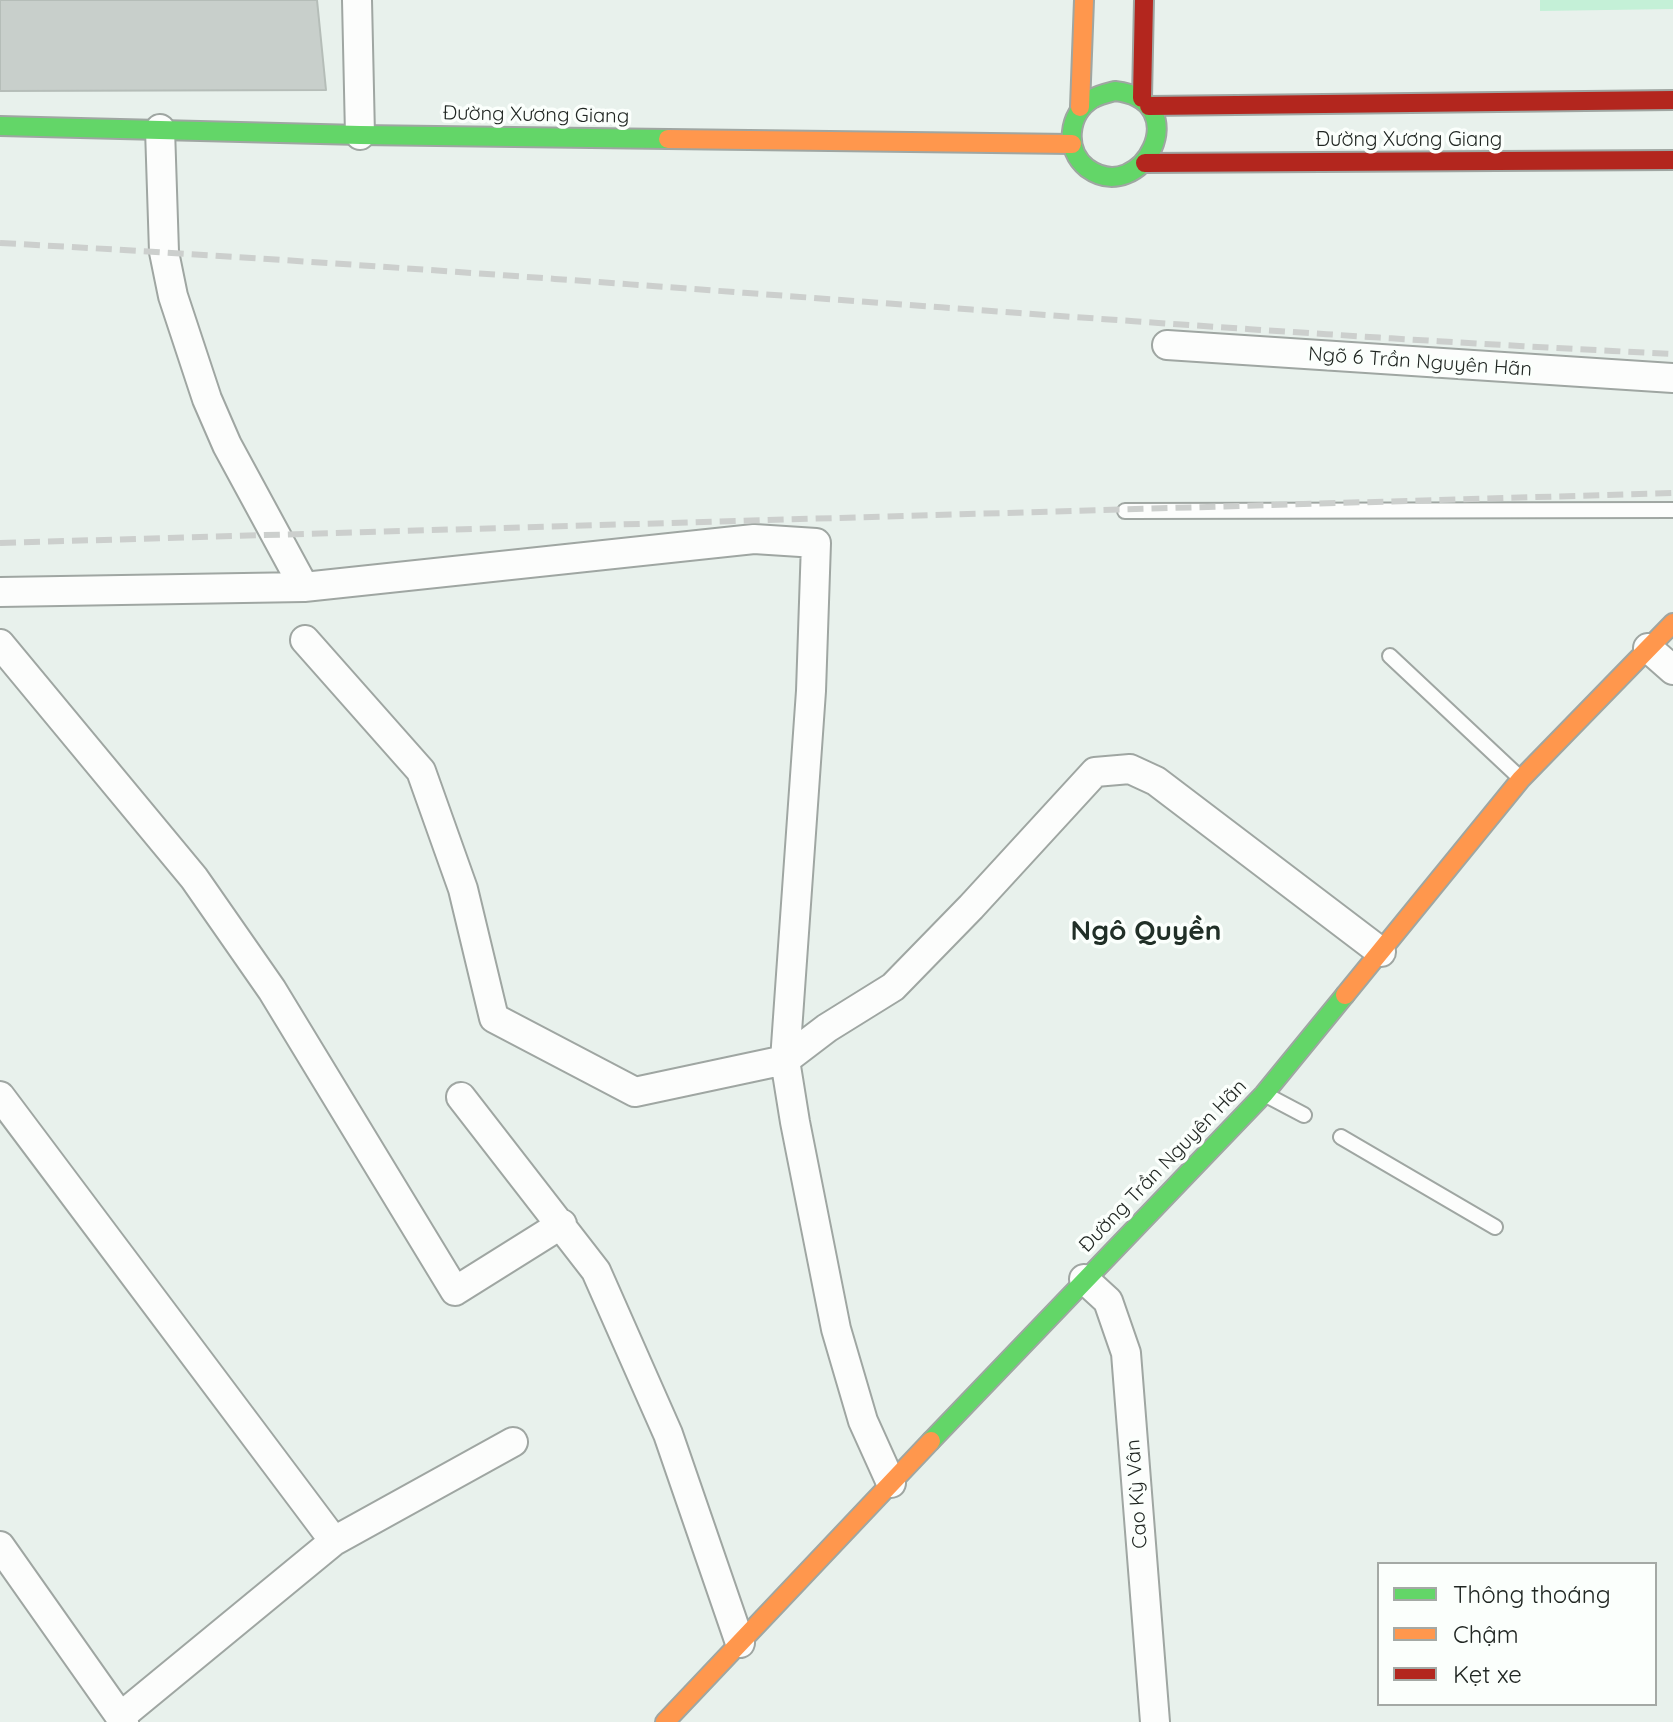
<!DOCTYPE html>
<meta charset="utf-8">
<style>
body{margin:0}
#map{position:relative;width:1673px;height:1722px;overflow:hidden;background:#e8f1ec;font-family:Quicksand,sans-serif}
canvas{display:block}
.legend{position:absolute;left:1377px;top:1562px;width:280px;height:144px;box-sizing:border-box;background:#fbfffc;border:2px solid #a4a9a5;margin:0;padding:10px 14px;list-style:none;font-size:24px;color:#212723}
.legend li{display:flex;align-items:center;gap:16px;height:40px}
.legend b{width:40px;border:2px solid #a4a9a5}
</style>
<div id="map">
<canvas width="1673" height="1722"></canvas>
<ul class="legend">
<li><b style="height:10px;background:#63d668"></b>Thông thoáng</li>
<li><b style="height:10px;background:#ff974d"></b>Chậm</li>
<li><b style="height:10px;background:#b3261e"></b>Kẹt xe</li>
</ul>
</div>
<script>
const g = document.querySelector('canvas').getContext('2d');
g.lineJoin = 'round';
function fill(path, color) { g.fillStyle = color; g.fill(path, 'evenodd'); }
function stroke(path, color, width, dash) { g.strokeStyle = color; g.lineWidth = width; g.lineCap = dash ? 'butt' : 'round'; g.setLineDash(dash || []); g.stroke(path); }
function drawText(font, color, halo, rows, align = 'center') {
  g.font = font + ' Quicksand,sans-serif'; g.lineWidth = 7; g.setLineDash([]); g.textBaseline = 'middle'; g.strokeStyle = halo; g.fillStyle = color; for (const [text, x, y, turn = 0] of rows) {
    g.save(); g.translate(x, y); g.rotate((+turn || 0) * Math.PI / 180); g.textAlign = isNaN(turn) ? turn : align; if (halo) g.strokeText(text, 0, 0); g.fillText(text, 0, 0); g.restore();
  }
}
fill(new Path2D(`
 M1540,0H1673V9L1540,11Z`), '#c4f0d7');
const building = new Path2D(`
 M0,0H317L326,90L0,91Z`);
fill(building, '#c8cfcb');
stroke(building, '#b5bdb8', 2);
const lane = new Path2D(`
 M1125,511L1673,510
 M1390,656L1518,776
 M1268,1096L1304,1115
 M1341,1137L1495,1227`);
const street = new Path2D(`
 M357,0L360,135
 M160,129L164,252L173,296L207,399L227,445L304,587
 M1167,345L1673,378
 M0,592L304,587L754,539L816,543L811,691L785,1060L827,1028L893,987L971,907L1095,772L1130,769L1156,781L1381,952
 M305,640L421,771L463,889L494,1018L635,1092L785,1060L795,1122L836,1329L863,1421L891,1483
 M0,644L194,878L272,990L455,1291L562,1224
 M1648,648L1673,670
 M0,1096L334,1541
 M461,1097L596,1271L668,1434L740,1643
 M1084,1279L1108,1301L1126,1353L1155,1722
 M0,1546L124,1722
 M120,1717L334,1541L513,1442`);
const fast = new Path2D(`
 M1115,91C1197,100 1142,208 1087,168C1064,150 1068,114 1092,99C1098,95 1107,93 1115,91Z
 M0,126L360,135L668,139
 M931,1441L1264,1094L1345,995`);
const slow = new Path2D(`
 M1080,107L1084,0
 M668,139L1072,144
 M1345,995L1521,779L1673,623
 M665,1722L931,1441`);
const jam = new Path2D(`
 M1142,98L1144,0
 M1149,106L1673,100
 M1145,163L1673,160`);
stroke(lane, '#9fa6a2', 18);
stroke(street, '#9fa6a2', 32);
stroke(fast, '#9fa6a2', 22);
stroke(slow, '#9fa6a2', 22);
stroke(jam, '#9fa6a2', 22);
stroke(lane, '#fcfdfc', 14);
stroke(street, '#fcfdfc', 28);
stroke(fast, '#63d668', 18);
stroke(slow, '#ff974d', 18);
stroke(jam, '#b3261e', 18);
stroke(new Path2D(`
 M0,243C558,273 1115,327 1673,354
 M0,543L1673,493`), '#cccfcd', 6, [16, 8]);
drawText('20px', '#212723', '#fbfffc', [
 ["Đường Xương Giang",536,115,1],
 ["Đường Xương Giang",1409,140],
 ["Ngõ 6 Trần Nguyên Hãn",1420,362,4],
 ["Đường Trần Nguyên Hãn",1163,1166,-46],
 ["Cao Kỳ Vân",1137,1494,-94]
]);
drawText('bold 28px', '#212f27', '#fbfffc', [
 ["Ngô Quyền",1146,932]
]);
</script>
